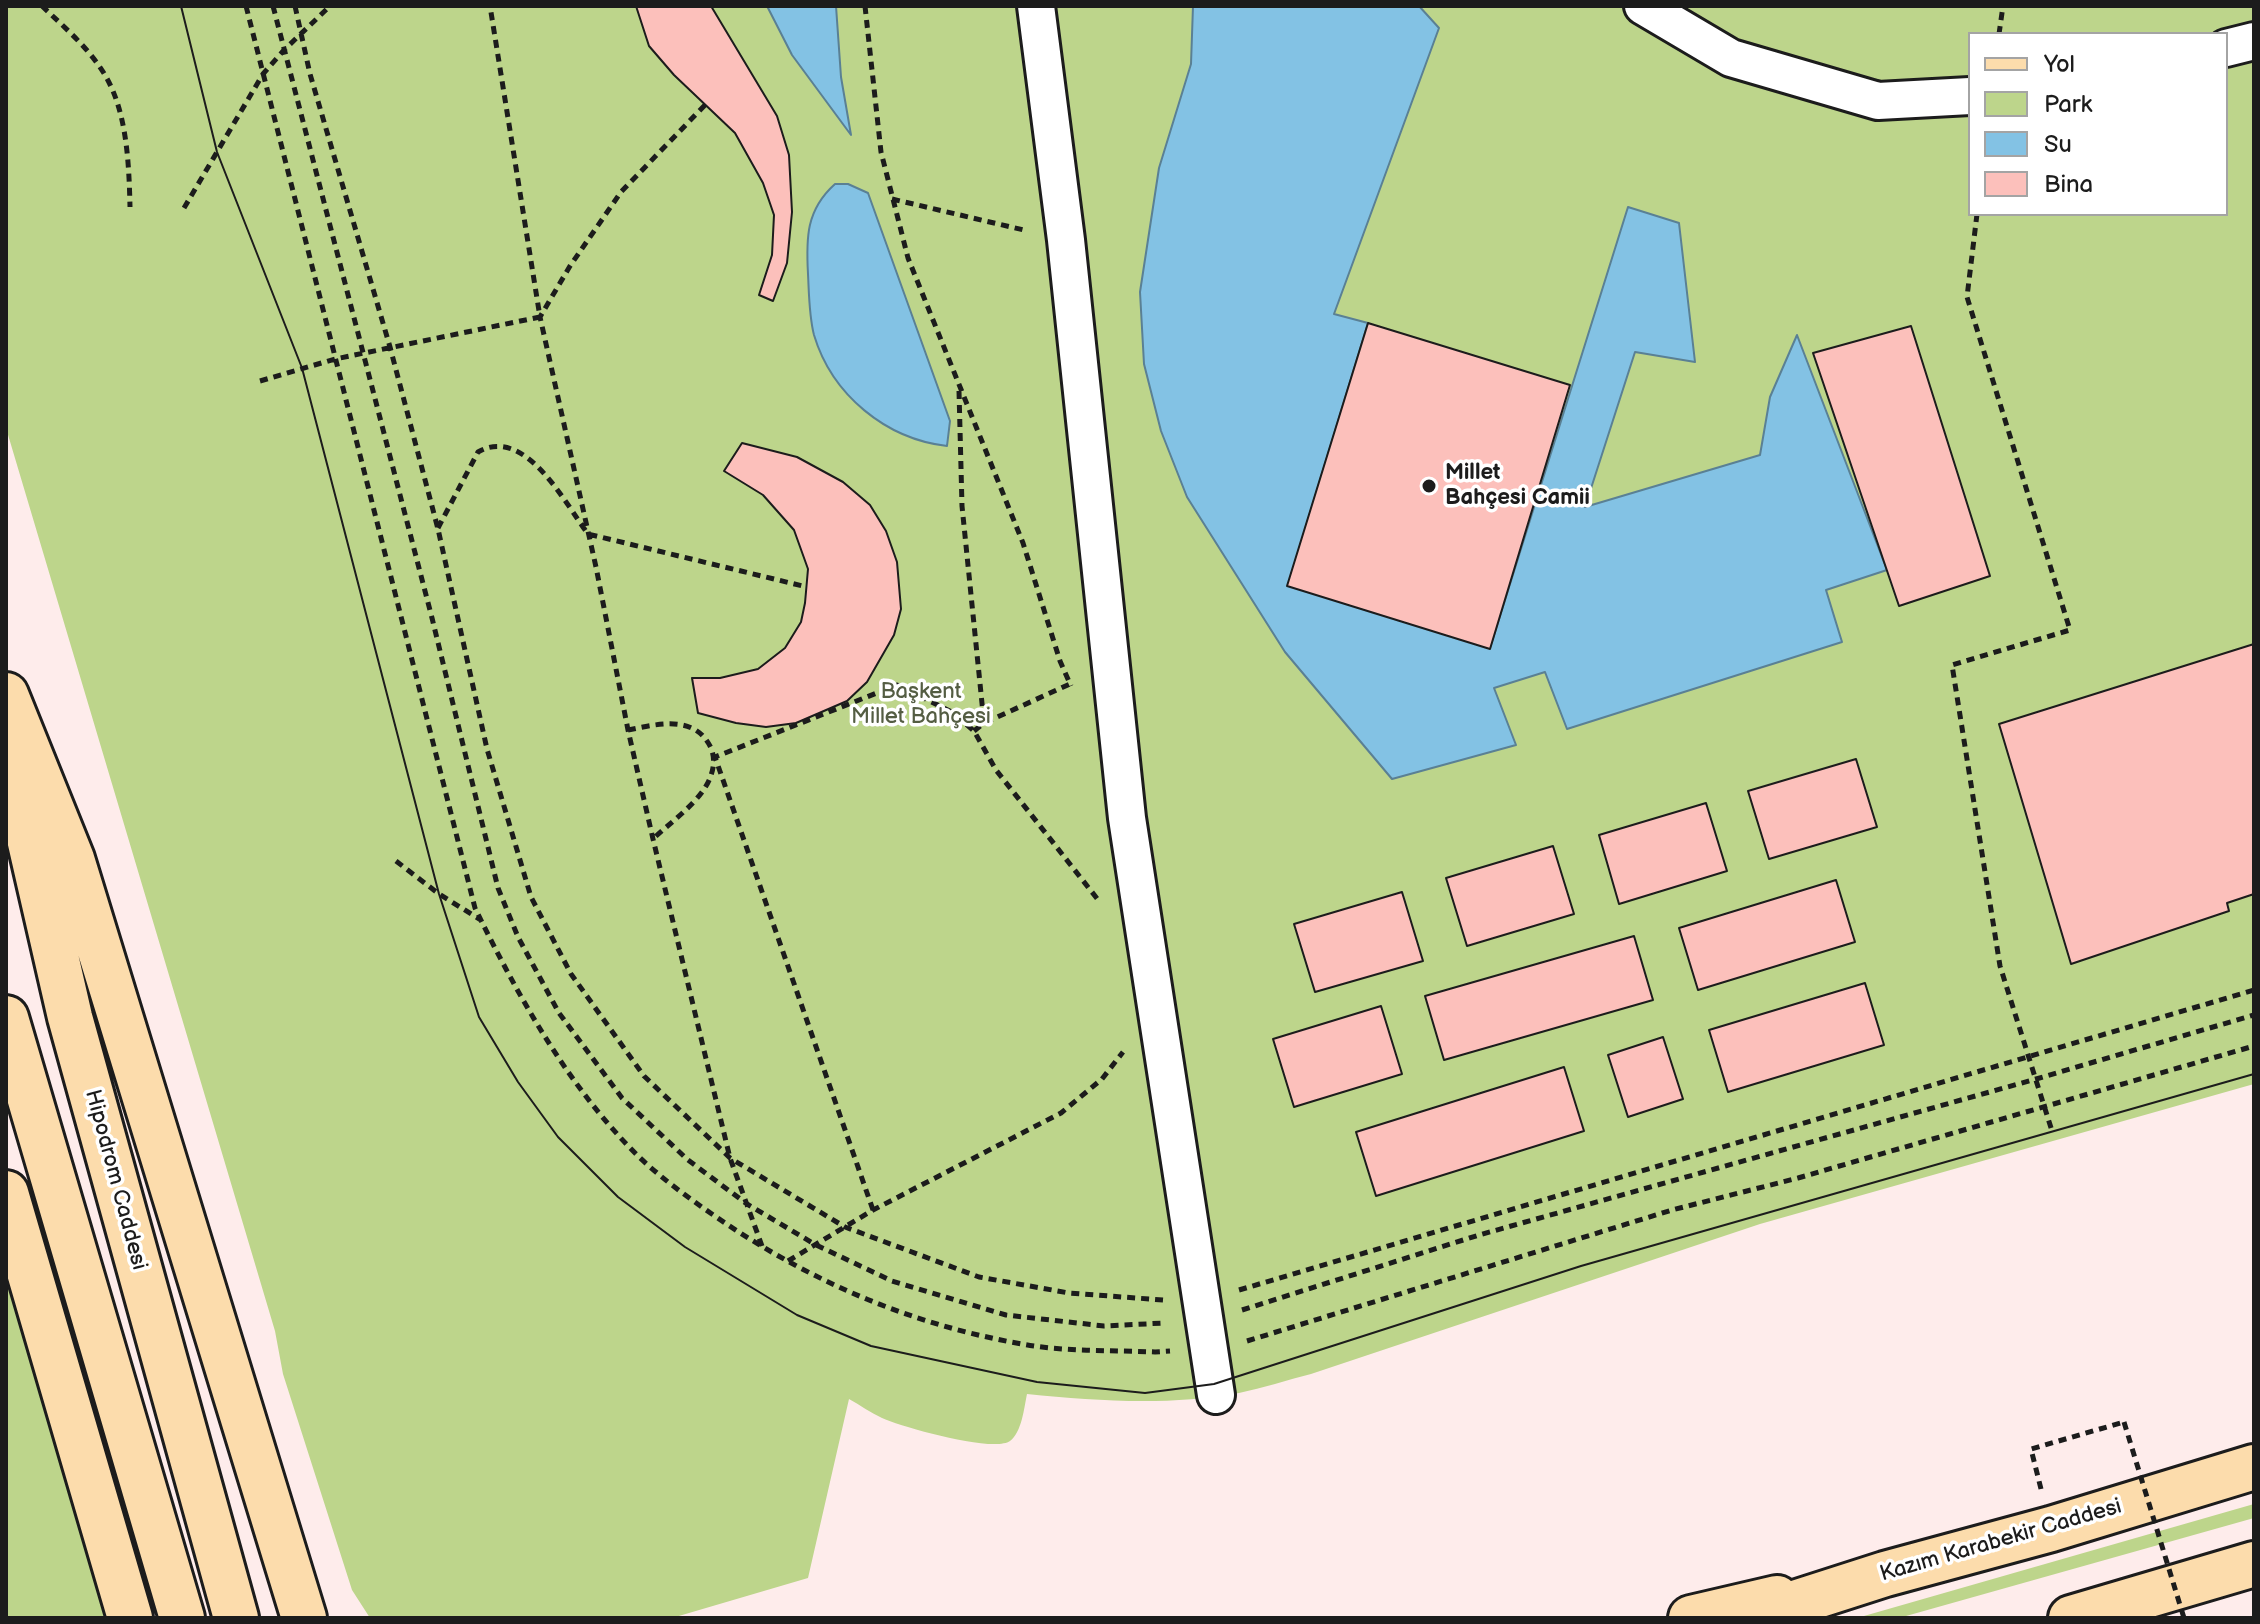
<!DOCTYPE html>
<meta charset="utf-8">
<style>
body{margin:0}
#map{position:relative;width:2260px;height:1624px;overflow:hidden;background:#feeceb;font-family:"Balsamiq Sans",sans-serif}
canvas{display:block}
.frame{position:absolute;inset:0;border:8px solid #1c1c1c;pointer-events:none}
.legend{position:absolute;left:1968px;top:32px;width:260px;height:184px;box-sizing:border-box;background:#fff;border:2px solid #a4a4a4;margin:0;padding:10px 14px;list-style:none;font-size:24px;color:#1c1c1c}
.legend li{display:flex;align-items:center;gap:16px;height:40px}
.legend b{width:40px;border:2px solid #a4a4a4}
</style>
<div id="map">
<canvas width="2260" height="1624"></canvas>
<div class="frame"></div>
<ul class="legend">
<li><b style="height:10px;background:#fcdcac"></b>Yol</li>
<li><b style="height:22px;background:#bdd58b"></b>Park</li>
<li><b style="height:22px;background:#83c2e4"></b>Su</li>
<li><b style="height:22px;background:#fcc0bb"></b>Bina</li>
</ul>
</div>
<script>
const g = document.querySelector('canvas').getContext('2d');
g.lineJoin = 'round';
function fill(path, color) { g.fillStyle = color; g.fill(path, 'evenodd'); }
function stroke(path, color, width, dash) { g.strokeStyle = color; g.lineWidth = width; g.lineCap = dash ? 'butt' : 'round'; g.setLineDash(dash || []); g.stroke(path); }
function drawText(font, color, halo, rows, align = 'center') {
  g.font = font + ' "Balsamiq Sans",sans-serif'; g.lineWidth = 7; g.setLineDash([]); g.textBaseline = 'middle'; g.strokeStyle = halo; g.fillStyle = color; for (const [text, x, y, turn = 0] of rows) {
    g.save(); g.translate(x, y); g.rotate((+turn || 0) * Math.PI / 180); g.textAlign = isNaN(turn) ? turn : align; if (halo) g.strokeText(text, 0, 0); g.fillText(text, 0, 0); g.restore();
  }
}
fill(new Path2D(`
 M6,6H2254V1084L1760,1224L1311,1374C1287,1380 1263,1388 1239,1393C1168,1406 1098,1401 1027,1394C1024,1408 1022,1432 1010,1441C993,1453 902,1427 882,1418C871,1413 860,1405 849,1399L808,1578L672,1618H370L352,1590L283,1374L275,1331L6,428ZM1970,34H2226V214H1970Z
 M6,1193L130,1618H6Z
 M2254,1504V1518L1899,1618H1857Z`), '#bdd58b');
const water = new Path2D(`
 M767,6H836L841,77L851,135L792,55Z
 M1193,6H1419L1439,28L1334,314L1368,323L1288,585L1490,648L1628,207L1679,223L1695,362L1635,352L1585,507L1760,455L1770,397L1797,335L1887,570L1826,590L1842,642L1567,729L1545,672L1494,688L1516,745L1392,779L1285,652L1187,497L1161,431L1144,364L1140,292L1159,168L1191,64Z
 M835,184H848L868,193L950,421L947,446C886,439 832,395 814,335C809,316 809,293 808,274C806,238 806,210 835,184Z`);
fill(water, '#83c2e4');
stroke(water, '#5a8094', 2);
const building = new Path2D(`
 M636,6H711L777,116L789,155L792,212L787,263L773,301L759,295L772,255L774,215L763,183L735,133L674,75L649,46Z
 M1368,323L1570,385L1490,649L1287,586Z
 M1911,326L1990,576L1899,606L1813,353Z
 M742,443L797,457L843,482L870,505L886,531L897,562L901,609L894,635L867,682L847,701L796,723L766,727L736,723L698,713L692,678H720L758,669L785,648L801,622L805,603L808,569L794,530L763,495L724,471Z
 M2254,644V894L2227,903L2229,911L2071,964L1999,724Z
 M1856,759L1877,827L1769,859L1748,791Z
 M1706,803L1727,871L1619,904L1599,835Z
 M1553,846L1574,914L1467,946L1446,878Z
 M1836,880L1855,942L1698,990L1679,928Z
 M1402,892L1423,961L1315,992L1294,924Z
 M1634,936L1653,1000L1444,1060L1425,996Z
 M1865,983L1884,1045L1728,1092L1709,1030Z
 M1381,1006L1402,1074L1294,1107L1273,1039Z
 M1663,1037L1683,1099L1628,1117L1608,1055Z
 M1564,1067L1584,1131L1376,1196L1356,1132Z`);
fill(building, '#fcc0bb');
stroke(building, '#1c1c1c', 2);
const pedestrian = new Path2D(`
 M1036,6L1066,240L1127,818L1216,1395
 M1643,6L1731,58L1878,101L1970,96
 M2226,48L2254,41`);
const primary = new Path2D(`
 M6,695L72,859L304,1618
 M14,773L70,1017L236,1618
 M6,1018L182,1618
 M6,1193L130,1618
 M1691,1618L1777,1598
 M1748,1618L1885,1574L2051,1529L2254,1467
 M2071,1618L2254,1564`);
stroke(pedestrian, '#1c1c1c', 42);
stroke(primary, '#1c1c1c', 50);
stroke(new Path2D(`
 M42,6C64,27 89,48 105,75C127,112 129,164 130,207
 M246,6L475,908C518,996 567,1085 637,1155C664,1181 697,1204 728,1225C819,1285 914,1325 1022,1344C1065,1352 1112,1350 1155,1352L1170,1351
 M273,6L432,618L498,888L518,937L559,1013L622,1098L688,1160L747,1204L816,1245L892,1281L1006,1315L1104,1326L1165,1323
 M295,6L310,74L390,347L438,529L487,749L531,897L571,974L644,1076L730,1158L845,1227L979,1277L1069,1293L1163,1300
 M865,6L881,152L908,258L1023,543L1060,661L1071,686
 M1999,34L2003,6
 M705,105L621,192L570,266L540,317L596,567L628,730L653,839L730,1158L762,1246
 M892,199L1028,231
 M184,208L263,74L284,50L330,6
 M1977,214L1967,297L2070,630L1952,665L2000,966L2052,1131
 M260,381L335,359L540,317L490,6
 M959,391L962,506L984,723
 M438,528L478,452C525,425 565,503 588,534L807,587
 M628,730C658,724 695,714 711,748C715,758 714,768 710,778C701,801 672,821 654,838
 M974,731L984,723L1070,684
 M396,861L439,894L481,920
 M873,1210L715,757L897,685L952,712L974,731L996,770L1099,901
 M788,1261L873,1210L1061,1113L1102,1079L1123,1052
 M1239,1290L2254,990
 M1242,1310L1479,1235L2036,1079L2254,1015
 M1247,1341L1672,1210L1798,1178L2254,1046
 M2041,1489L2031,1449L2124,1422`), '#1c1c1c', 5, [8, 6]);
stroke(pedestrian, '#fff', 36);
stroke(primary, '#fcdcac', 44);
stroke(new Path2D(`
 M181,6L217,152L302,368L439,894L479,1017L518,1082L558,1137L618,1197L685,1247L797,1315L871,1346L1037,1382L1145,1393L1214,1384L1581,1266L2254,1074`), '#1c1c1c', 2);
stroke(new Path2D(`
 M2124,1422L2184,1618`), '#1c1c1c', 5, [8, 6]);
for (const [x, y, r, color] of [
 [1429,486,8,"#1c1c1c"]
]) { const dot = new Path2D(); dot.arc(x, y, r, 0, 2 * Math.PI); g.fillStyle = color; g.fill(dot); stroke(dot, '#fff', 3); }
drawText('bold 22px', '#1c1c1c', '#fff', [
 ["Millet",1445,473],
 ["Bahçesi Camii",1445,498]
], 'left');
drawText('22px', '#545d43', '#fff', [
 ["Başkent",921,692],
 ["Millet Bahçesi",921,717]
]);
drawText('22px', '#1c1c1c', '#fff', [
 ["Hipodrom Caddesi",115,1180,75],
 ["Kazım Karabekir Caddesi",2001,1541,-16]
]);
</script>
